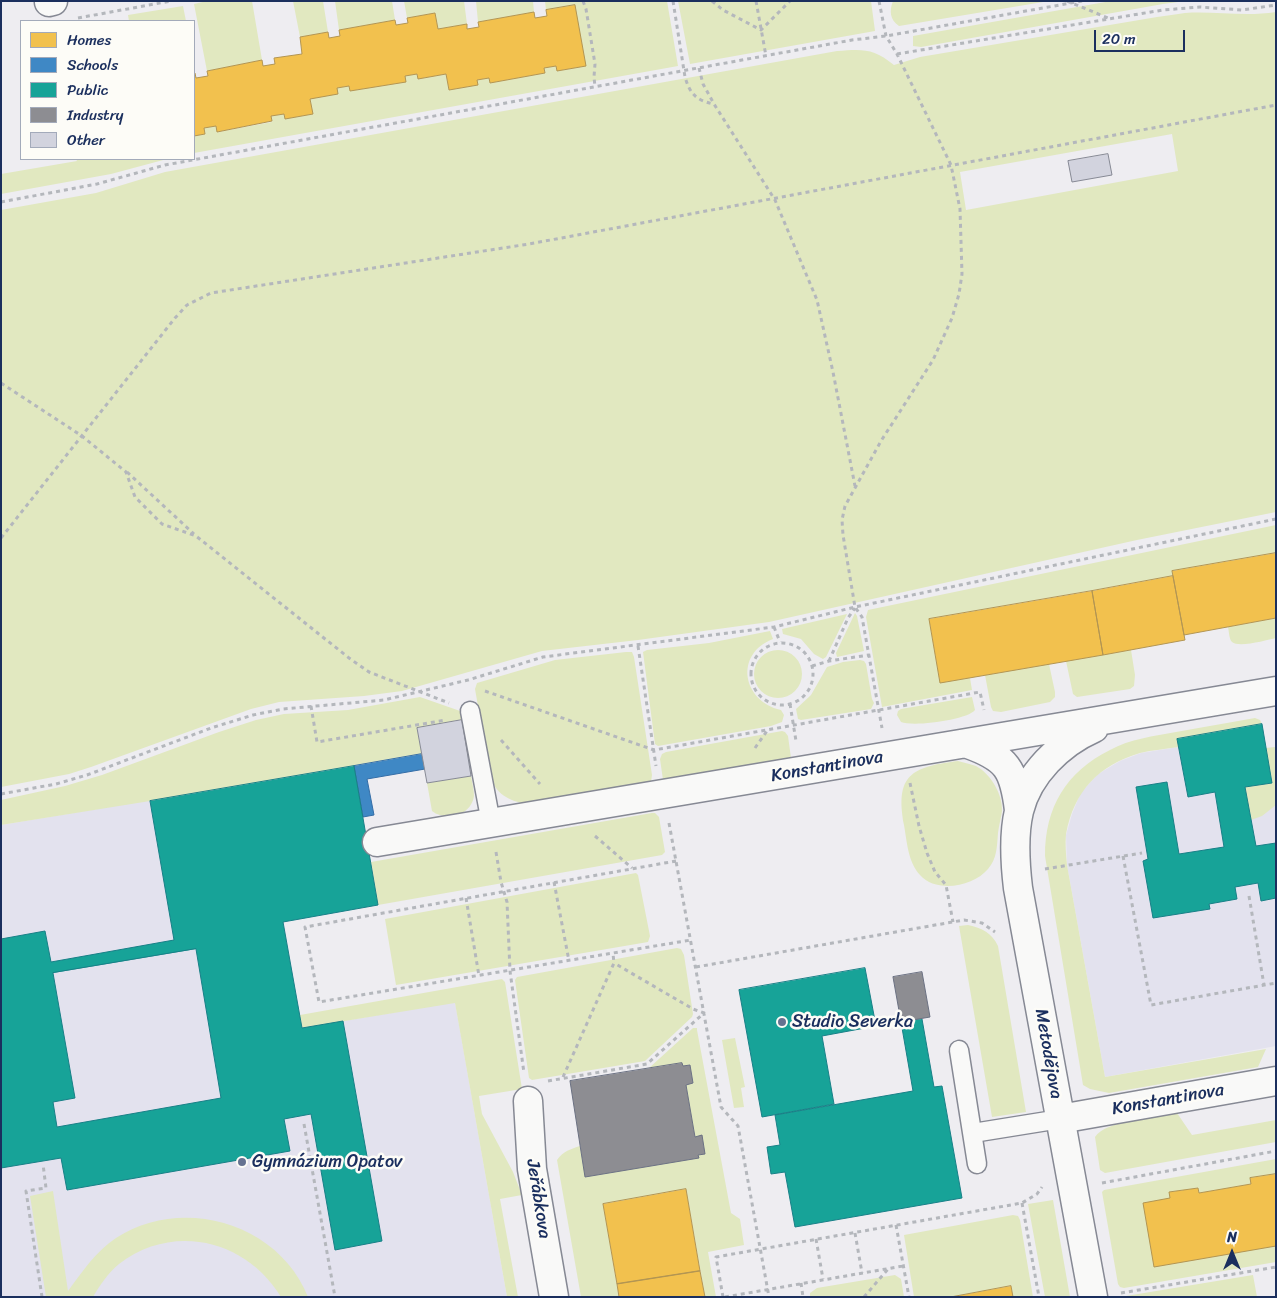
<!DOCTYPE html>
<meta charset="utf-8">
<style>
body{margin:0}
#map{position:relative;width:1277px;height:1298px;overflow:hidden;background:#eeedf1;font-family:Sriracha,sans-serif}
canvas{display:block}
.frame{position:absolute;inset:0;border:2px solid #1b2f5e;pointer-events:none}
.legend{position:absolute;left:20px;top:20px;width:175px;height:140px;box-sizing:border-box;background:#fdfcf7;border:1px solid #a3aaba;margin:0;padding:6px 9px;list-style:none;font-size:15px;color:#1b2f5e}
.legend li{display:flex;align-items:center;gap:10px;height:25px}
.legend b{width:25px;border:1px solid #a3aaba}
.north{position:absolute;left:1207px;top:1228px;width:50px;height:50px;-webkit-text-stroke:4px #fdfcf7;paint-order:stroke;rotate:0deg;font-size:14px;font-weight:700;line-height:20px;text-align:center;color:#1b2f5e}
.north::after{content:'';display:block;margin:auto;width:18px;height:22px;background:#1b2f5e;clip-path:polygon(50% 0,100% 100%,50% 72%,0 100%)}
.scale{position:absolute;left:1094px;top:30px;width:91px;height:22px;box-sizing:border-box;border:2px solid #1b2f5e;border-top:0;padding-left:6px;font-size:15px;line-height:18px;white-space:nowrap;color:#1b2f5e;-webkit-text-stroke:4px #fdfcf7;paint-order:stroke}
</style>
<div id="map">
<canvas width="1277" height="1298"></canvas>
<div class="frame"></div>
<ul class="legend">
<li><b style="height:14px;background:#f2c14e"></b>Homes</li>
<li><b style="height:14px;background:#3f88c5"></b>Schools</li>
<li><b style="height:14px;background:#17a398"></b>Public</li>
<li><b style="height:14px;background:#8d8d92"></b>Industry</li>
<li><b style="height:14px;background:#d2d3de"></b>Other</li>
</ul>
<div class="north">N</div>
<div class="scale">20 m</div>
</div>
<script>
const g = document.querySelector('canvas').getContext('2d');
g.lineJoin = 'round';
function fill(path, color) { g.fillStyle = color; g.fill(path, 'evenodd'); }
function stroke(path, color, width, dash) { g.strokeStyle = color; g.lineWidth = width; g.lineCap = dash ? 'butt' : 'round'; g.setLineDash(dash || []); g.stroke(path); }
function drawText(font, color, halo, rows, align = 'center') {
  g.font = font + ' Sriracha,sans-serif'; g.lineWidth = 5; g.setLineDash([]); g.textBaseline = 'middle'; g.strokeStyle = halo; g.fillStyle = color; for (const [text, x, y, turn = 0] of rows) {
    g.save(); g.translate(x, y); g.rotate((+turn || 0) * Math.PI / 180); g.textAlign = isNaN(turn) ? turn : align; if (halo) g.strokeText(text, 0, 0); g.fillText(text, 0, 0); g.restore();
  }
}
fill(new Path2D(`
 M1262,724L1266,748L1276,747V1046L1105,1077L1067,865L1066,835L1072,814L1081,792L1098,774L1120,761L1141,753L1178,747L1177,739Z
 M354,766L378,905L284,922L302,1028L455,1002L507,1297H1V825Z`), '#e3e2ee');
fill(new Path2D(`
 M207,1H252L262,60L207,71L194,4Z
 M293,1H323L328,32L300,37Z
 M335,1H392L395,20L339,30Z
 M404,1H464L467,24L438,29L435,13L407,18Z
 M476,1H533L534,12L478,22Z
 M545,1H667L678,66L194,153V136L205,134L204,128L216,126L218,132L272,122L271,116L284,114L285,119L312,114L310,99L337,88L349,86L350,91L405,82V76L417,74L418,79L446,74L449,90L477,85V80L489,78L490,83L545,73L544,68L556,66L558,71L585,66L546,10Z
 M678,1H871L875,31L690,64Z
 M893,1H1049L899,26C890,20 889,11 893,1Z
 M1111,1H1186L1163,4L921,47L913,46V36Z
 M183,6L186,21H129L128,15Z
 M1276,12V512L1137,540L769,622L638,640L542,651L402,691L364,696L279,702L251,709L91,767L69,774L1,787V210L96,193L165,172L837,51C863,49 873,48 894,65L920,57L1157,17C1167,16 1176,14 1185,13C1215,11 1245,17 1276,12ZM1172,134L1178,171L966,210L960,172Z
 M76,159H167L111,174L1,194V174L77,161Z
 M1276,525V553L1172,571L1173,576L929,619L940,682L970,678L972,690L882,707L866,617L868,610Z
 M855,613L857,616L864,651L837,657L836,653Z
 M847,614L826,657L823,659L814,654L801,639L783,634L782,629Z
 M1276,618V638C1267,640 1239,648 1232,642C1229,639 1229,631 1228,627Z
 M770,631L773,639C734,654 742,701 781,710L784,715L782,722L771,726L658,746L655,744L643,652L647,650L709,643Z
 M1131,650L1135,675L1134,686L1130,689L1077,697L1073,694L1066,661Z
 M754 674a24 24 0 1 1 48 0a24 24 0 1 1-48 0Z
 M626,652H632L634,657L652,775L651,782L527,804C509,801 495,794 490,775L475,689L477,683L555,660Z
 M860,660L864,661L866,664L872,699L874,703L871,709L801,720L798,719L796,709L811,695L827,667L843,662Z
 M1049,664L1055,692V697L1050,702L1001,712L993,711L991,707L985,675Z
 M420,697L463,712L464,719L417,728L422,754L150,801L1,825V800L65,786L102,775L219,732L256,720L284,714L348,710Z
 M972,697L975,710C967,720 914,727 901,722L897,715L898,711L901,709Z
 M1255,718L1260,720L1262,724L1178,739L1179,747C1166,749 1152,750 1140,753C1099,765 1074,791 1066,834C1065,844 1066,855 1067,865L1105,1077L1266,1049L1258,1067L1109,1093L1090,1089L1083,1085L1045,856C1045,807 1066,772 1110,750C1130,739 1154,736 1176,732C1202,727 1229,723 1255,718Z
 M782,731L785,732L788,736L791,758L663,780L660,759L662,754L666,752Z
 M1276,747V805L1262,816L1251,820L1245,787L1272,783L1266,748Z
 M958,761C964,763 971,764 976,766C991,774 1003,795 1002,811C1001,818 999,825 998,833C997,846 997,859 988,869C974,886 937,894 920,875C908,862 907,842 904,825C895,775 911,767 958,761Z
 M471,776C472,782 474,790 474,796C471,816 446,822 432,811L427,783Z
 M652,813H655L659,817L665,852L662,855L378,905L371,862Z
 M636,873L638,875L650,936L648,942L396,985L385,919Z
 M968,925C982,928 992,933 998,946L1026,1112L992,1117L959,926Z
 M677,948L681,949L684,955L693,1014L692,1017L645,1061L532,1080L529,1078L515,980L517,977Z
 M502,979L505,982L506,988L522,1089L479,1096L482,1114L513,1172L522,1195L500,1199L518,1297H507L455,1003L302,1028L300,1015Z
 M693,1028H697V1030L731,1213L740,1219L744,1245L708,1252L716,1297H705L686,1189L603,1204L619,1297H581L557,1160C563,1151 571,1149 580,1146L585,1177L698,1158V1155L704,1154L702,1136L695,1137L686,1085L693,1083L690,1065L683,1066L682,1063L649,1068Z
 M735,1038L745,1087L741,1088L744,1107L734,1108L722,1040Z
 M1177,1113L1192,1135L1276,1120V1142L1105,1173L1100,1170L1095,1137C1106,1120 1157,1117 1177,1113Z
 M1276,1159V1174L1251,1184L1199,1193L1198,1188L1170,1192L1276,1246V1262L1124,1288L1120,1287L1118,1284L1102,1192L1104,1190Z
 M53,1191L68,1291C83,1271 95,1252 116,1238C182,1195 279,1223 308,1297H281C247,1240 173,1222 119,1264C108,1273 100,1285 93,1297H46L30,1196Z
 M1053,1200L1070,1297H1045L1028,1204Z
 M1013,1215L1018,1216L1020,1220L1033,1297H1013L1011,1286L951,1297H914L904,1235Z
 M895,1275L901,1279L904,1297H810V1293L817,1288Z
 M1253,1275L1257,1297H1125L1126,1296Z`), '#e1e8c0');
const homes = new Path2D(`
 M575,5L586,66L557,71L556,66L544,68L545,73L490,83L489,78L477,80L478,85L449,90L446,74L418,79L417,74L405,76L406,82L350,91L349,86L337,88L338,94L310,99L313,114L285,119L284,114L271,116L272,121L217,132L216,126L204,128L205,134L194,136V73H195L196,78L208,76L207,71L262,60L263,66L275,64L274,58L302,54L300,37L328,32L329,38L340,36L339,30L395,20L396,25L408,23L407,18L435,13L438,29L467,24V29L479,27L478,22L534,12L535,18L547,16L546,10Z
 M1276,553V618L1184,635L1172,571Z
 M1173,576L1185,640L1103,655L1092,591Z
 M1092,591L1103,655L940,683L929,619Z
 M1276,1174V1246L1154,1267L1143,1203L1170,1198L1169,1192L1198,1188L1199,1193L1251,1184L1250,1178Z
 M686,1189L700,1271L617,1284L603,1204Z
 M700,1271L705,1297H619L617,1284Z
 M1011,1286L1013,1297H951Z`);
fill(homes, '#f2c14e');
stroke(homes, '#b29553', 1);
const schools = new Path2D(`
 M422,754L425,769L367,779L374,815L363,817L354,766Z`);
fill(schools, '#3f88c5');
stroke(schools, '#346da6', 1);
const public = new Path2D(`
 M1262,724L1272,783L1245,787L1256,846L1276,843V898L1261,901L1258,883L1235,887L1237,899L1209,904L1210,909L1153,918L1143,861L1148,859L1136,787L1167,782L1179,854L1224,847L1215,792L1188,797L1177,739Z
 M354,766L378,905L283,922L302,1028L343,1021L382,1241L335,1250L311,1114L284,1119L290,1151L67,1190L61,1158L1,1168V939L45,931L51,962L174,940L150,801ZM196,949L221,1098L57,1127L53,1102L75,1098L53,973Z
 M865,968L876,1026L822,1036L834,1104L762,1117L739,990Z
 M922,1019L934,1087L942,1086L962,1198L795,1227L785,1172L771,1174L767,1147L780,1145L775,1115L913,1091L901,1022Z`);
fill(public, '#17a398');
stroke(public, '#188087', 1);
const industry = new Path2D(`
 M922,972L930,1017L901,1022L893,977Z
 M682,1063L683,1066L690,1065L693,1083L686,1085L695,1137L702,1135L705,1154L698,1155L699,1158L585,1177L570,1081Z`);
fill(industry, '#8d8d92');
stroke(industry, '#6b7182', 1);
const building = new Path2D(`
 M1108,154L1112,175L1072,182L1068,161Z
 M462,720L471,776L427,783L417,728Z`);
fill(building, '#d2d3de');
stroke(building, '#868994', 1);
const service = new Path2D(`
 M470,711L491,823
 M959,1050L977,1164
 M973,1133L1060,1119`);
const minor = new Path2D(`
 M49,2L53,1
 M968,744C1007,758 1014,769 1019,810
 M377,842L1276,691
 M528,1101L532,1169L554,1297
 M1060,1119L1276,1081
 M1093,1297L1018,888C1015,863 1013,836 1019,811C1028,774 1060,743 1094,728`);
stroke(service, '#868994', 21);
stroke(minor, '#868994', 31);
stroke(new Path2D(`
 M583,1L586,9L595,64L594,77L595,87
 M673,1L685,77C690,94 696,100 713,104
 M712,1L723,10L761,30L790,1
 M756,1L766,56
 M879,1L886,36L897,54L951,165L960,209L962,274L959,294L952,318L933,360L881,441L845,506L842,520L843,535L855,607L862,617L882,728
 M1067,1L1108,18
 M78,18L171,1
 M897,54L1163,10L1200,7L1242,10L1276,5
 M699,68L703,84L714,104L775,200L817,300L833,372L855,486
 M1,202L97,184L165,165L852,40L886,36L1082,1
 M1,383L82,436L126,472L135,497L162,524L196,536L349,658L369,672L449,703
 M127,472L194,534
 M1,538L175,318L187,305L211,293L529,244L1276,105
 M774,627L780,642
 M751 674a31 31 0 1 1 62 0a31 31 0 1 1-62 0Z
 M638,646L656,766
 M829,661L848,618L855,608
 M812,666L829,661L869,655
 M485,691L654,750L980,692L984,710
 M790,704L796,741
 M311,706L317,742L446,720
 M501,740L540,784
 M755,748L767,731
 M910,783L919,826L927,853L935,872L946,885L953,922
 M1,794L56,784L87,775L211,728L253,715L283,709L384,700L468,680L543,657L774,627L855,607L1276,519
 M669,823L721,1107L738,1126L769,1297
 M595,836L632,868
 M496,852L501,882L507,902L510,971L524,1073
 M1123,856L1151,1005L1276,983
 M676,861L305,927L319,1002L691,940
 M1045,869L1142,853
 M554,882L569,961
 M1249,896L1264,985
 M466,898L479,976
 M696,967L964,920L982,923L995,932
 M563,1077L614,963L613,954
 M548,1081L647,1064L704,1013L693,1009L614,963
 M304,1124L335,1297
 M1102,1183L1276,1151
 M1022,1203L1039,1297
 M896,1225L909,1297
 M855,1233L862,1273
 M816,1239L823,1279
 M801,1283L803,1297
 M1121,1293L1276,1267
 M42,1297L26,1191L46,1188L43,1164
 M723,1297L716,1257L1022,1203L1037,1194L1042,1187
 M725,1297L903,1266
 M864,1297L888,1269`), '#b4b7bc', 3, [4, 4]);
stroke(service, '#f9f9f8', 18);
stroke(minor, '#f9f9f8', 28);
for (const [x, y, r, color] of [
 [782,1022,5,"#657291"],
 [242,1162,5,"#657291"]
]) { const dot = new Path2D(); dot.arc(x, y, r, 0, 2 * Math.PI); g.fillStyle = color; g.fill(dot); stroke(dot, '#fdfcf7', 2); }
drawText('18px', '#1b2f5e', '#fdfcf7', [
 ["Konstantinova",827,767,-10],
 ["Metodějova",1048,1054,80],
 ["Konstantinova",1168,1100,-10],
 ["Jeřábkova",538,1199,81]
]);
drawText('18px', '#1b2f5e', '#fdfcf7', [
 ["Studio Severka",792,1022],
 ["Gymnázium Opatov",252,1162]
], 'left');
</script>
